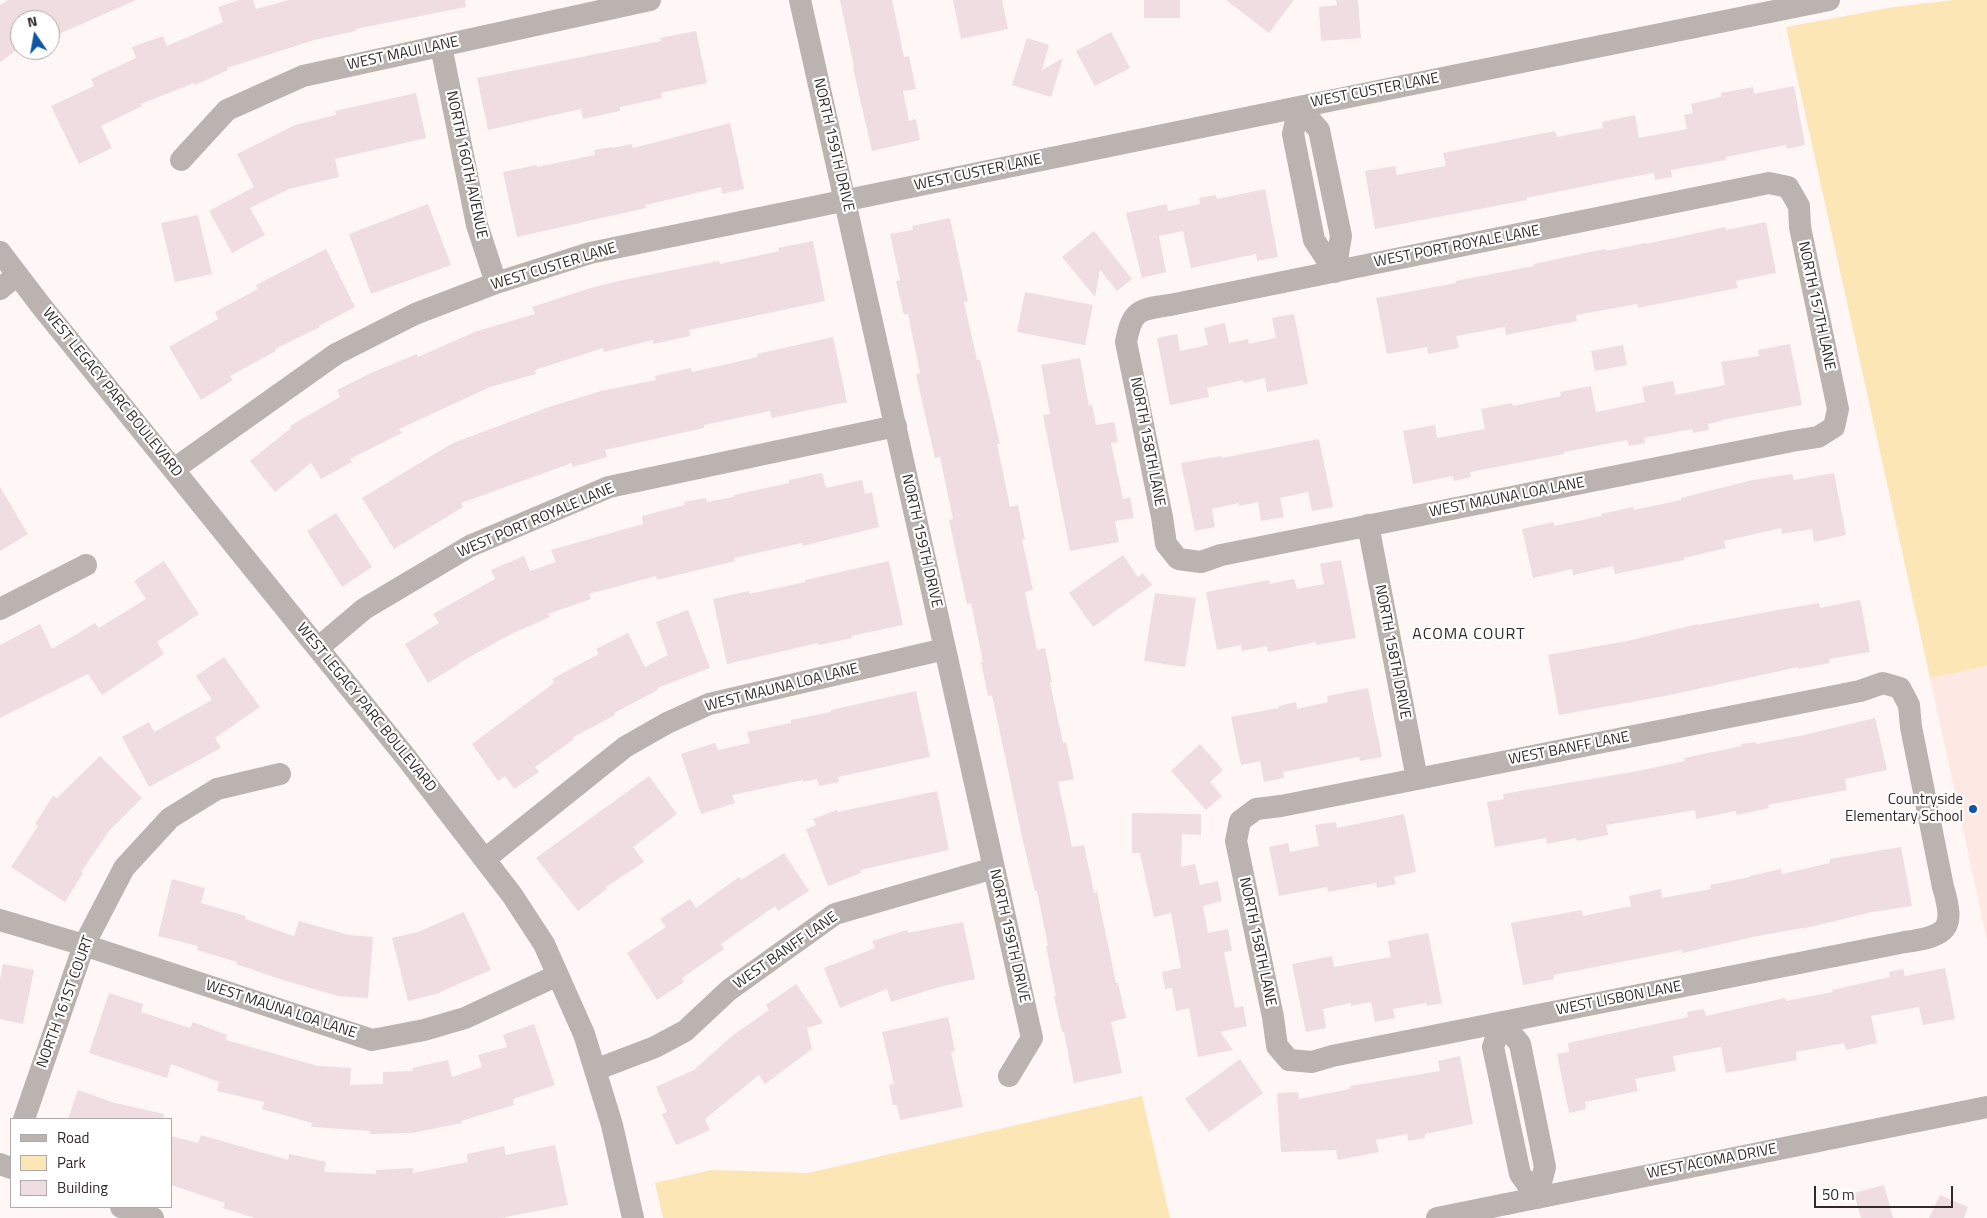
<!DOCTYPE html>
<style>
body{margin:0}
#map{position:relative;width:1987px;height:1218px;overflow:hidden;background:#fef7f5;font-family:"Titillium Web",sans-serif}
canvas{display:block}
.legend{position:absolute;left:10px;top:1118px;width:162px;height:90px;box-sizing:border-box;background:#fff;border:1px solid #adaaa9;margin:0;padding:6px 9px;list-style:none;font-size:15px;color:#312a28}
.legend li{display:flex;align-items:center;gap:10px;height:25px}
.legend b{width:25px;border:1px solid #adaaa9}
.north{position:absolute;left:10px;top:10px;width:50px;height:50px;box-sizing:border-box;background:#fff;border:1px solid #adaaa9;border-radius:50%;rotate:348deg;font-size:14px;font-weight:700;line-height:20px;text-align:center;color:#312a28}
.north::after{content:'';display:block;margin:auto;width:18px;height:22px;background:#0e56a5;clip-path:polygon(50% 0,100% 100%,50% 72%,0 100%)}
.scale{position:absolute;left:1814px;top:1186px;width:139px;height:22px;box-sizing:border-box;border:2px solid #312a28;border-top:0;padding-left:6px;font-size:15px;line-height:18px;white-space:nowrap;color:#312a28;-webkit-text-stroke:4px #fff;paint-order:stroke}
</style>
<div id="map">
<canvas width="1987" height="1218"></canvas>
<ul class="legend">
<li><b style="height:6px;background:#bab3af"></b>Road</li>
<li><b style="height:14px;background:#fde6b6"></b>Park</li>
<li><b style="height:14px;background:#efdde1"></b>Building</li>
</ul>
<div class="north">N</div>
<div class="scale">50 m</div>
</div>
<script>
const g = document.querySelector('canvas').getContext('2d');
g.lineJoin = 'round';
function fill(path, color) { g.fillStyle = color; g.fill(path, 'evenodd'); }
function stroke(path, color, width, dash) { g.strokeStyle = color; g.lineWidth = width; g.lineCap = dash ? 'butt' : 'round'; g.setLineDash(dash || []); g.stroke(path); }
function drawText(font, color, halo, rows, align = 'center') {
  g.font = font + ' "Titillium Web",sans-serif'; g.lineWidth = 4.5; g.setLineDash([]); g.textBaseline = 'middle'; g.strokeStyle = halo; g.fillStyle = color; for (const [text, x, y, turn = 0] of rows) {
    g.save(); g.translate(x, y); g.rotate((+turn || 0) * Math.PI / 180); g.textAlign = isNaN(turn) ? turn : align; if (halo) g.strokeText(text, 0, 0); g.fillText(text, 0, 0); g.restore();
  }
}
fill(new Path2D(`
 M1987,666V940L1930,678Z`), '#fee8e3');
fill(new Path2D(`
 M1954,0H1987V666L1930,678L1786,27L1894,7Z
 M1142,1096L1170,1218H663L655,1183L711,1170L808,1173Z`), '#fde6b6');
fill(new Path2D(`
 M8,0H136L50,38V20H20V48L0,62V5Z
 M240,0H253L256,9L289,0H465L466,7L356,29V31L314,40L227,68L228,70L195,85L194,83L141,104L142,106L101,126L112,148L79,164L51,106L94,86L91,79L136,58L132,47L163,36L167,46L223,22L218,7Z
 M840,0H892L904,57L909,56L916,89L903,91L909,121L916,119L920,140L872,151L853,68L854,67Z
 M953,0H1002L1008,29L961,39Z
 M1144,0H1180V18H1144Z
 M1226,0H1294L1269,33Z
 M1336,0H1358L1361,38L1321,41L1319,7L1337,5Z
 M696,31L707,83L661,93L662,98L620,107V111L583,119L581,109L488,130L477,78L661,41L660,38Z
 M1111,32L1130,68L1095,86L1076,51Z
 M1027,38L1049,45L1042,70L1063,58L1051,97L1012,85Z
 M1794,86L1805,145L1787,149L1786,145L1726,157V160L1671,170L1672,177L1655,180L1654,173L1626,178L1526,198L1527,200L1375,229L1365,171L1395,166L1397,175L1446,166L1443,153L1555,131L1557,137L1603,128L1602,122L1635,115L1639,138L1687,129L1684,115L1693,113L1691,104L1721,97V93L1753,87L1754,94Z
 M416,93L426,138L335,159L339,177L289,189L250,208L265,235L232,253L209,211L254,187L237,154L295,125L336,115L335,111Z
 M730,123L744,189L722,194L721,187L646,205V208L517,237L503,172L537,165V167L595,155L594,150L612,147V148L632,144L633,148Z
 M1265,189L1278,257L1257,261L1256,254L1191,268L1183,231L1159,236L1166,272L1142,278L1126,213L1167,204L1168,211L1200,204L1199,198L1216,195L1217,199Z
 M428,204L451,265L371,294L349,234Z
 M198,215L212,274L175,282L161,223Z
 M950,218L968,301L964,302L977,360H980L1000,444H997L1010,507L1018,505L1025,539L1022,540L1033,590L1025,592L1037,650L1045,648L1052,682L1050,683L1063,743L1066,742L1074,779L1058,782L1072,847L1084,845L1094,893L1097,892L1116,983H1118L1126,1018L1111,1022L1122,1073L1074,1083L1064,1032H1062L1054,996H1056L1046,946H1048L1037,891H1035L1023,841L992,695L988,696L981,662H983L971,603L967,604L949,520L953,519L940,457L935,458L924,410L916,374L920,373L908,314L904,315L896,281L900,280L890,234L913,230L912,226Z
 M1766,222L1776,273L1736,281L1738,288L1638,308L1637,304L1576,315L1577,321L1506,335L1505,327L1456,336L1459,348L1428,354L1427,347L1387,354L1376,298L1456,283L1455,281L1534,266V264L1590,252L1606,249V251L1646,243V244L1726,227V230Z
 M1094,231L1132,279L1117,291L1100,270L1095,297L1062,257Z
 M813,241L825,301L689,330L690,336L653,344V340L604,352L603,348L535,370L536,374L490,387L399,429L402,433L350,459L352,462L321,479L311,463L275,492L250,461L291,428L290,426L340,397L337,390L371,373L417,354L418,357L477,331L535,314L532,307L594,287L623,280L719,261L720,264L779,251L778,248Z
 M326,249L355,307L319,326L320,327L275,349L276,351L230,376L233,380L201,400L169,347L218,319L215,312L258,289L256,285Z
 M1025,292L1093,305L1085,345L1017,332Z
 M1294,314L1308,384L1267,392L1265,378L1244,383L1243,380L1207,388L1209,397L1170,405L1157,338L1177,334L1180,351L1208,345L1204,328L1225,323L1229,343L1248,339L1249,344L1276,338L1272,318Z
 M833,337L847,402L772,418L770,411L704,425V428L605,450L607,457L573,467L572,463L461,503L463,507L394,549L362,498L453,443L552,406L601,391L656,380L655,376L691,368L692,372L758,357L757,354Z
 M1790,344L1802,405L1722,420V421L1708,424L1709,430L1693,433L1692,429L1644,438L1645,443L1629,446L1627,440L1564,452V454L1470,472L1471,477L1454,481L1453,476L1413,484L1403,431L1435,425L1437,438L1485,429L1481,409L1512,403L1513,406L1561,396L1560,392L1591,386L1596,412L1645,402L1642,387L1673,381L1676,395L1725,385L1721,362L1759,356L1758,350Z
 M1623,345L1627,365L1595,371L1591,351Z
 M1080,358L1089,406L1092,405L1096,425L1114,422L1118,442L1111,443L1123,499L1130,497L1134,518L1115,521L1119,542L1070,551L1043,415L1050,414L1041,365Z
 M1319,439L1333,507L1312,511L1308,492L1280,498L1284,517L1261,521L1258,502L1239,506V503L1212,509L1215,527L1195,531L1181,463L1222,456V458Z
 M822,473L826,488L862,480L865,494L872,492L879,527L803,546L802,543L734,558L735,561L657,580L656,576L589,594L591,599L548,614L550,617L509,635L459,663V664L428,683L405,644L439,623L433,614L495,579L491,570L524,556L530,571L556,562L551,550L643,524L642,516L685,505L684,502L706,498L707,502L734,497V495L789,483V480Z
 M1834,473L1846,535L1814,542L1812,529L1782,534L1781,528L1724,541L1726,548L1684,558V560L1615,574L1613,566L1573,575L1572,569L1533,578L1522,529L1554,522V526L1602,516L1601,514L1633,507L1634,510L1681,500V498L1753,480L1792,474L1794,480Z
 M0,487L28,534L0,551Z
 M336,513L372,567L342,587L307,531Z
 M1123,555L1138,577L1143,573L1152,585L1093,627L1069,593Z
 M1341,560L1356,638L1316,645V642L1268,652L1267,646L1242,651L1241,645L1217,650L1206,592L1269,580L1270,584L1294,579L1297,589L1324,584L1320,564Z
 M164,561L199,614L157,642L164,654L102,695L88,674L0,718V645L40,624L52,649L95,623L99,628L146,599L134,581Z
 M889,561L903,625L851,636L852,638L819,645L818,643L727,664L713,599L749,591V594L805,582V580Z
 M1155,593L1196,598L1185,667L1144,661Z
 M1860,600L1870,652L1829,659L1830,663L1798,669V667L1665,696L1559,715L1548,655L1627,641L1698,624V625L1778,610L1819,603L1820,608Z
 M688,610L710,668L657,688L658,690L614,713L615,715L572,738L574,739L535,767L539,772L514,789L505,776L498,781L472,744L554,683L552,679L599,654L596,649L628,633L645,667L668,655L656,622Z
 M224,657L260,707L215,738L221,748L149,787L122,737L149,722L154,732L212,700L196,676Z
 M1368,688L1382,757L1360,761L1359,757L1283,772L1284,778L1264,782L1260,761L1241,765L1231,717L1279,708V706L1296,702L1297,709L1328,702L1327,696Z
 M916,691L930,757L838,777L839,782L819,786L817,779L803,782V780L732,795L735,803L701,814L681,754L715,743L718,750L750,743L747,732L791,723V720L831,712V710Z
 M1875,718L1887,770L1845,779L1847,790L1768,805L1769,808L1737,815L1736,811L1696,819L1695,810L1606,825L1608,835L1577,841L1576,838L1547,844L1546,838L1495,847L1487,802L1504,799L1503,794L1638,771L1685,761L1684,758L1742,746L1741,744L1756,742V744L1804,735Z
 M1200,744L1223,770L1210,782L1222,796L1206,810L1171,771Z
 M100,756L142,798L109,831L81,872L83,873L65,902L11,867L38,826L35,824L53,796L57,798Z
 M649,776L677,814L633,847L644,862L606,887L607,889L578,911L536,858Z
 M937,791L949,850L860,870L861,873L828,886L806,829L816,825L813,819L837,810L838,812Z
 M1132,813L1201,814V835L1182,834L1181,867L1195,864L1200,885L1218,881L1222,901L1203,906L1208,933L1228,929L1232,951L1224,952L1235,1008L1243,1006L1247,1026L1220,1032L1233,1050L1198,1057L1189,1008L1176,1011L1172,988L1165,989L1162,972L1181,968L1171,913L1154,917L1140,853H1132Z
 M1404,814L1416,872L1394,877L1396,884L1377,888L1376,883L1328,892L1327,887L1279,896L1269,847L1288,843L1290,852L1319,846L1315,825L1336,822L1337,828Z
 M1901,847L1912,906L1872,912L1802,929V928L1753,937L1682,953V950L1554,975V979L1523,985L1511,923L1582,910L1583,916L1631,906L1629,896L1661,889L1662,898L1711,889L1710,885L1750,877V876L1781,869L1782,874L1830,863V859Z
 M784,853L809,891L778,911L775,906L721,944L724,949L682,978L684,982L657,1000L627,953L666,927L660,919L690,899L696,908L739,877L741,880Z
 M172,879L205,888L201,903L246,916L245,919L294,936L299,921L349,935L373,937L368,998L338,996L283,980L236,964L237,962L197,950L198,946L158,936Z
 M464,912L491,970L440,992V993L408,1001L392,938L418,932Z
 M963,922L975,979L939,987L891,1002L887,989L840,1008L824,968L875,948L872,941L907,930L908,933Z
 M1428,933L1442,1003L1427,1006L1426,1003L1393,1009L1395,1018L1375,1022L1371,1002L1351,1006V1003L1323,1009L1326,1028L1306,1032L1292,964L1332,956L1334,967L1391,957L1388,941Z
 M3,964L34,970L23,1024L0,1019V979Z
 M1945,968L1955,1019L1923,1025L1919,1007L1871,1016L1877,1043L1846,1050L1844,1043L1796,1052L1797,1060L1726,1073L1721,1047L1673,1056L1676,1071L1635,1079L1638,1091L1585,1102L1586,1109L1569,1113L1557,1054L1569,1052L1568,1043L1688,1017L1687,1012L1704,1009L1706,1016L1785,998L1786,1001L1833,992L1832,990L1890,977L1889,972L1903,969L1905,976Z
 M796,984L823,1023L807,1028L812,1049L765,1084L759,1075L705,1119L710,1130L676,1145L662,1114L667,1112L656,1087L694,1070L732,1036L769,1010L766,1005Z
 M109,993L143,1004L141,1012L190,1028L193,1022L227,1035L226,1040L318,1066L351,1068L350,1085L383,1084V1072L413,1071L412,1068L448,1060L452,1077L482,1067L478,1055L507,1047L503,1035L534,1024L555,1085L513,1099L514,1105L461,1121L462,1123L412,1133L370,1134V1131L311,1127L312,1123L262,1109L264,1102L217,1091L219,1082L171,1064L167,1078L89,1053Z
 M948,1017L955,1051L951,1052L963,1107L900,1120L897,1105H893L889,1085L894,1084L882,1032Z
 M1460,1056L1473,1124L1425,1134V1138L1408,1141L1407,1134L1376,1140L1379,1152L1338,1160L1336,1150L1281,1152L1277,1093L1298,1092L1299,1099L1350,1089V1086L1440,1071L1438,1061Z
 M1240,1059L1263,1093L1209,1132L1185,1099Z
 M78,1090L115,1103L164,1114L163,1119H68Z
 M201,1135L288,1160L289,1154L326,1162L324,1172L376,1174V1170L413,1168V1173L468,1162L467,1154L504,1146L506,1155L555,1145L568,1205L501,1218H255L223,1208L225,1203L171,1185V1136L198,1143Z
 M1884,1185L1893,1218H1861L1854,1193Z
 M1940,1195L1968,1207L1964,1218H1929Z`), '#efdde1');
stroke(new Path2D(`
 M800,0L1032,1038L1009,1076
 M441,46L477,225L496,283
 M1299,107L1319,130L1341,236L1335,272
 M1299,107L1293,134L1314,240L1335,272
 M181,160L227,110L303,76L650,0
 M1769,183L1788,187L1799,206L1800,227L1838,409L1834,427L1818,437L1792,441L1221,555L1201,562L1178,559L1166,544L1162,517L1126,342C1132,310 1139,309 1170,305Z
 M0,252L42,307L405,756L512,895L544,944L584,1034L612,1125L633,1218
 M0,289L17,275
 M174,469L336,354L415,314L496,283L590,253L1299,107L1829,0
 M1368,525L1417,779
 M0,609L86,565
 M318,648L364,609L470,546L609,487L896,426
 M1883,683L1900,688L1909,705L1911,727L1943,887C1956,930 1947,936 1905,942L1332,1056L1312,1062L1289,1060L1277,1046L1273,1017L1236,841L1240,821L1256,809L1281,806L1860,691Z
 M485,859L625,747L667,723L709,704L945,649
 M0,920L84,945L372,1040L424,1030L465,1018L558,975
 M1502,1022L1520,1044L1545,1167L1537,1198
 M1502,1022L1493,1047L1520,1174L1537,1198
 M595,1070L655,1047L685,1031L729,990L835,914L994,868
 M24,1119L84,945L124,868L170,818L217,789L280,774
 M0,1164L11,1168
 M121,1207L153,1218
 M1437,1218L1987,1107`), '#bab3af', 22);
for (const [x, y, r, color] of [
 [1973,809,5,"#0e56a5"]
]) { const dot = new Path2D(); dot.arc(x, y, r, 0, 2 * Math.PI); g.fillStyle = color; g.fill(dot); stroke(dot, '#fff', 2); }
drawText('15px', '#312a28', '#fff', [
 ["WEST MAUI LANE",403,54,-12],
 ["WEST CUSTER LANE",1375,91,-11],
 ["NORTH 159TH DRIVE",833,145,77],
 ["NORTH 160TH AVENUE",466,165,78],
 ["WEST CUSTER LANE",978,173,-12],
 ["WEST PORT ROYALE LANE",1457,247,-11],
 ["WEST CUSTER LANE",554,267,-17],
 ["NORTH 157TH LANE",1816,306,78],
 ["WEST LEGACY PARC BOULEVARD",112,393,51],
 ["NORTH 158TH LANE",1147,442,79],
 ["WEST MAUNA LOA LANE",1507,498,-11],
 ["WEST PORT ROYALE LANE",536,521,-23],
 ["NORTH 159TH DRIVE",921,541,77],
 ["NORTH 158TH DRIVE",1392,652,79],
 ["WEST MAUNA LOA LANE",782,688,-14],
 ["WEST LEGACY PARC BOULEVARD",366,708,51],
 ["WEST BANFF LANE",1569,749,-11],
 ["NORTH 159TH DRIVE",1009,936,77],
 ["NORTH 158TH LANE",1257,942,78],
 ["WEST BANFF LANE",786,951,-35],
 ["WEST LISBON LANE",1619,999,-11],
 ["NORTH 161ST COURT",66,1002,-70],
 ["WEST MAUNA LOA LANE",281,1010,18],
 ["WEST ACOMA DRIVE",1712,1162,-11]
]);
drawText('15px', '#312a28', '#fff', [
 ["Countryside",1963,800],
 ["Elementary School",1963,817]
], 'right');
g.letterSpacing = '1px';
drawText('16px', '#312a28', '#fff', [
 ["ACOMA COURT",1469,635]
]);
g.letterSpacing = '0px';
</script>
